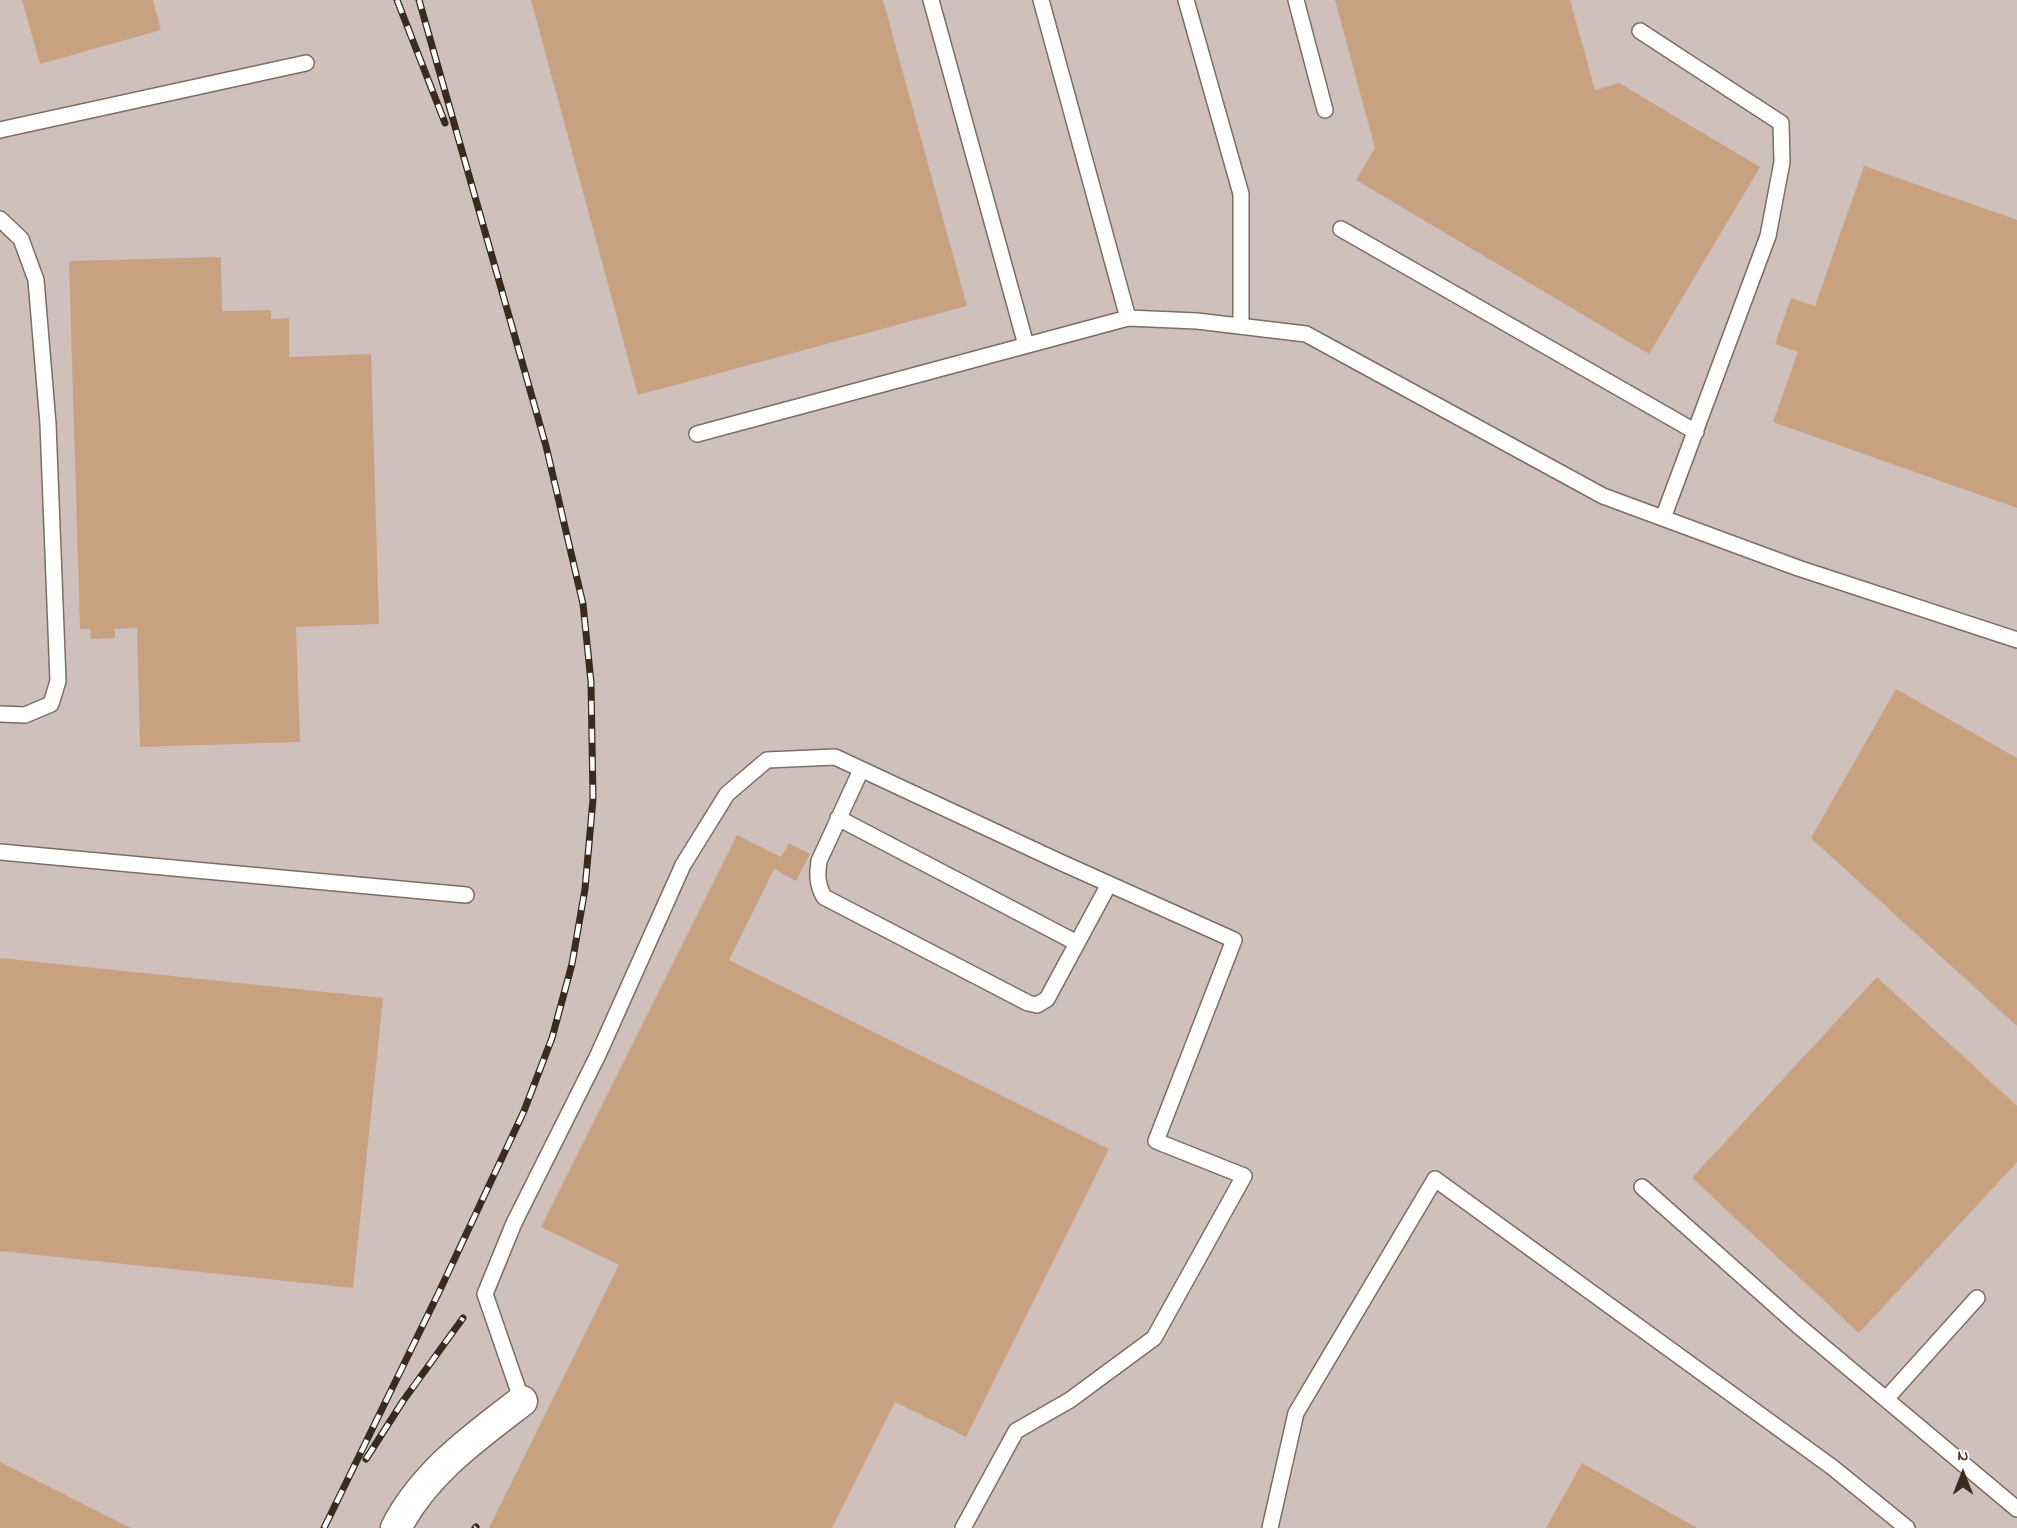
<!DOCTYPE html>
<style>
body{margin:0}
#map{position:relative;width:2017px;height:1528px;overflow:hidden;background:#f5edda;font-family:"Indie Flower",sans-serif}
canvas{display:block}
.north{position:absolute;left:1933px;top:1444px;width:60px;height:60px;-webkit-text-stroke:4px #fff;paint-order:stroke;rotate:0deg;font-size:16px;font-weight:700;line-height:24px;text-align:center;color:#3b2a1e}
.north::after{content:'';display:block;margin:auto;width:21px;height:27px;background:#3b2a1e;clip-path:polygon(50% 0,100% 100%,50% 72%,0 100%)}
</style>
<div id="map">
<canvas width="2017" height="1528"></canvas>
<div class="north">N</div>
</div>
<script>
const g = document.querySelector('canvas').getContext('2d');
g.lineJoin = 'round';
function fill(path, color) { g.fillStyle = color; g.fill(path, 'evenodd'); }
function stroke(path, color, width, dash) { g.strokeStyle = color; g.lineWidth = width; g.lineCap = dash ? 'butt' : 'round'; g.setLineDash(dash || []); g.stroke(path); }
fill(new Path2D(`
 M0,0H2017V1528H0Z`), '#d0c0bc');
fill(new Path2D(`
 M22,0H153L161,30L40,64Z
 M531,0H883L967,306L638,395Z
 M1335,0H1570L1595,90L1619,83L1760,167L1649,354L1356,180L1375,148Z
 M1864,166L2017,220V508L1773,422L1798,352L1775,344L1791,298L1815,306Z
 M221,257L222,311L271,310V319L289,318V357L371,354L379,624L296,627L300,742L140,747L137,628L115,629V638L91,639L90,629H80L69,261Z
 M1896,689L2017,758V1026L1811,838Z
 M737,835L781,857L789,843L810,854L796,881L774,869L729,960L1109,1149L966,1437L895,1402L832,1528H489L619,1265L541,1227Z
 M0,958L383,998L353,1288L0,1251Z
 M1877,977L2017,1106V1162L1859,1333L1692,1178Z
 M0,1462L99,1512L131,1528H0Z
 M1582,1463L1697,1528H1546Z`), '#c8a181');
const lane = new Path2D(`
 M931,0L1026,345
 M1041,0L1128,318
 M1186,0L1241,194V326
 M1296,0L1325,110
 M1640,31L1781,123L1782,162L1768,236L1663,518
 M0,130L306,63
 M0,219L21,239L36,280L48,424L58,681L51,704L25,715L0,714
 M1341,229L1696,432
 M697,434L1128,318L1197,321L1306,334L1603,496L1798,568L2017,640
 M861,770L819,861C817,875 817,884 824,897L1028,1003L1037,1005L1047,999L1109,884
 M838,818L1077,943
 M0,852L466,895
 M1642,1187L1795,1323L2017,1509
 M1886,1399L1977,1298
 M522,1401L485,1294L514,1223L598,1055L683,865L727,794L767,760L835,757L1060,862L1234,940L1156,1141L1244,1176L1154,1338L1070,1400L1016,1431L963,1528
 M1270,1528L1296,1413L1435,1179L1832,1467L1907,1528`);
const street = new Path2D(`
 M396,1528C424,1473 475,1437 522,1401`);
stroke(lane, '#7c6e60', 18);
stroke(street, '#7c6e60', 33);
stroke(lane, '#fff', 15);
stroke(street, '#fff', 30);
const rail = new Path2D(`
 M397,0L445,123
 M366,1459L403,1401L463,1318
 M324,1528L439,1292L524,1111L552,1038L572,964L585,889L593,799L591,682L583,604L546,446L419,0
 M475,1528L476,1527`);
stroke(rail, '#3b2a1e', 7);
stroke(rail, '#fff', 4.5, [14]);
</script>
